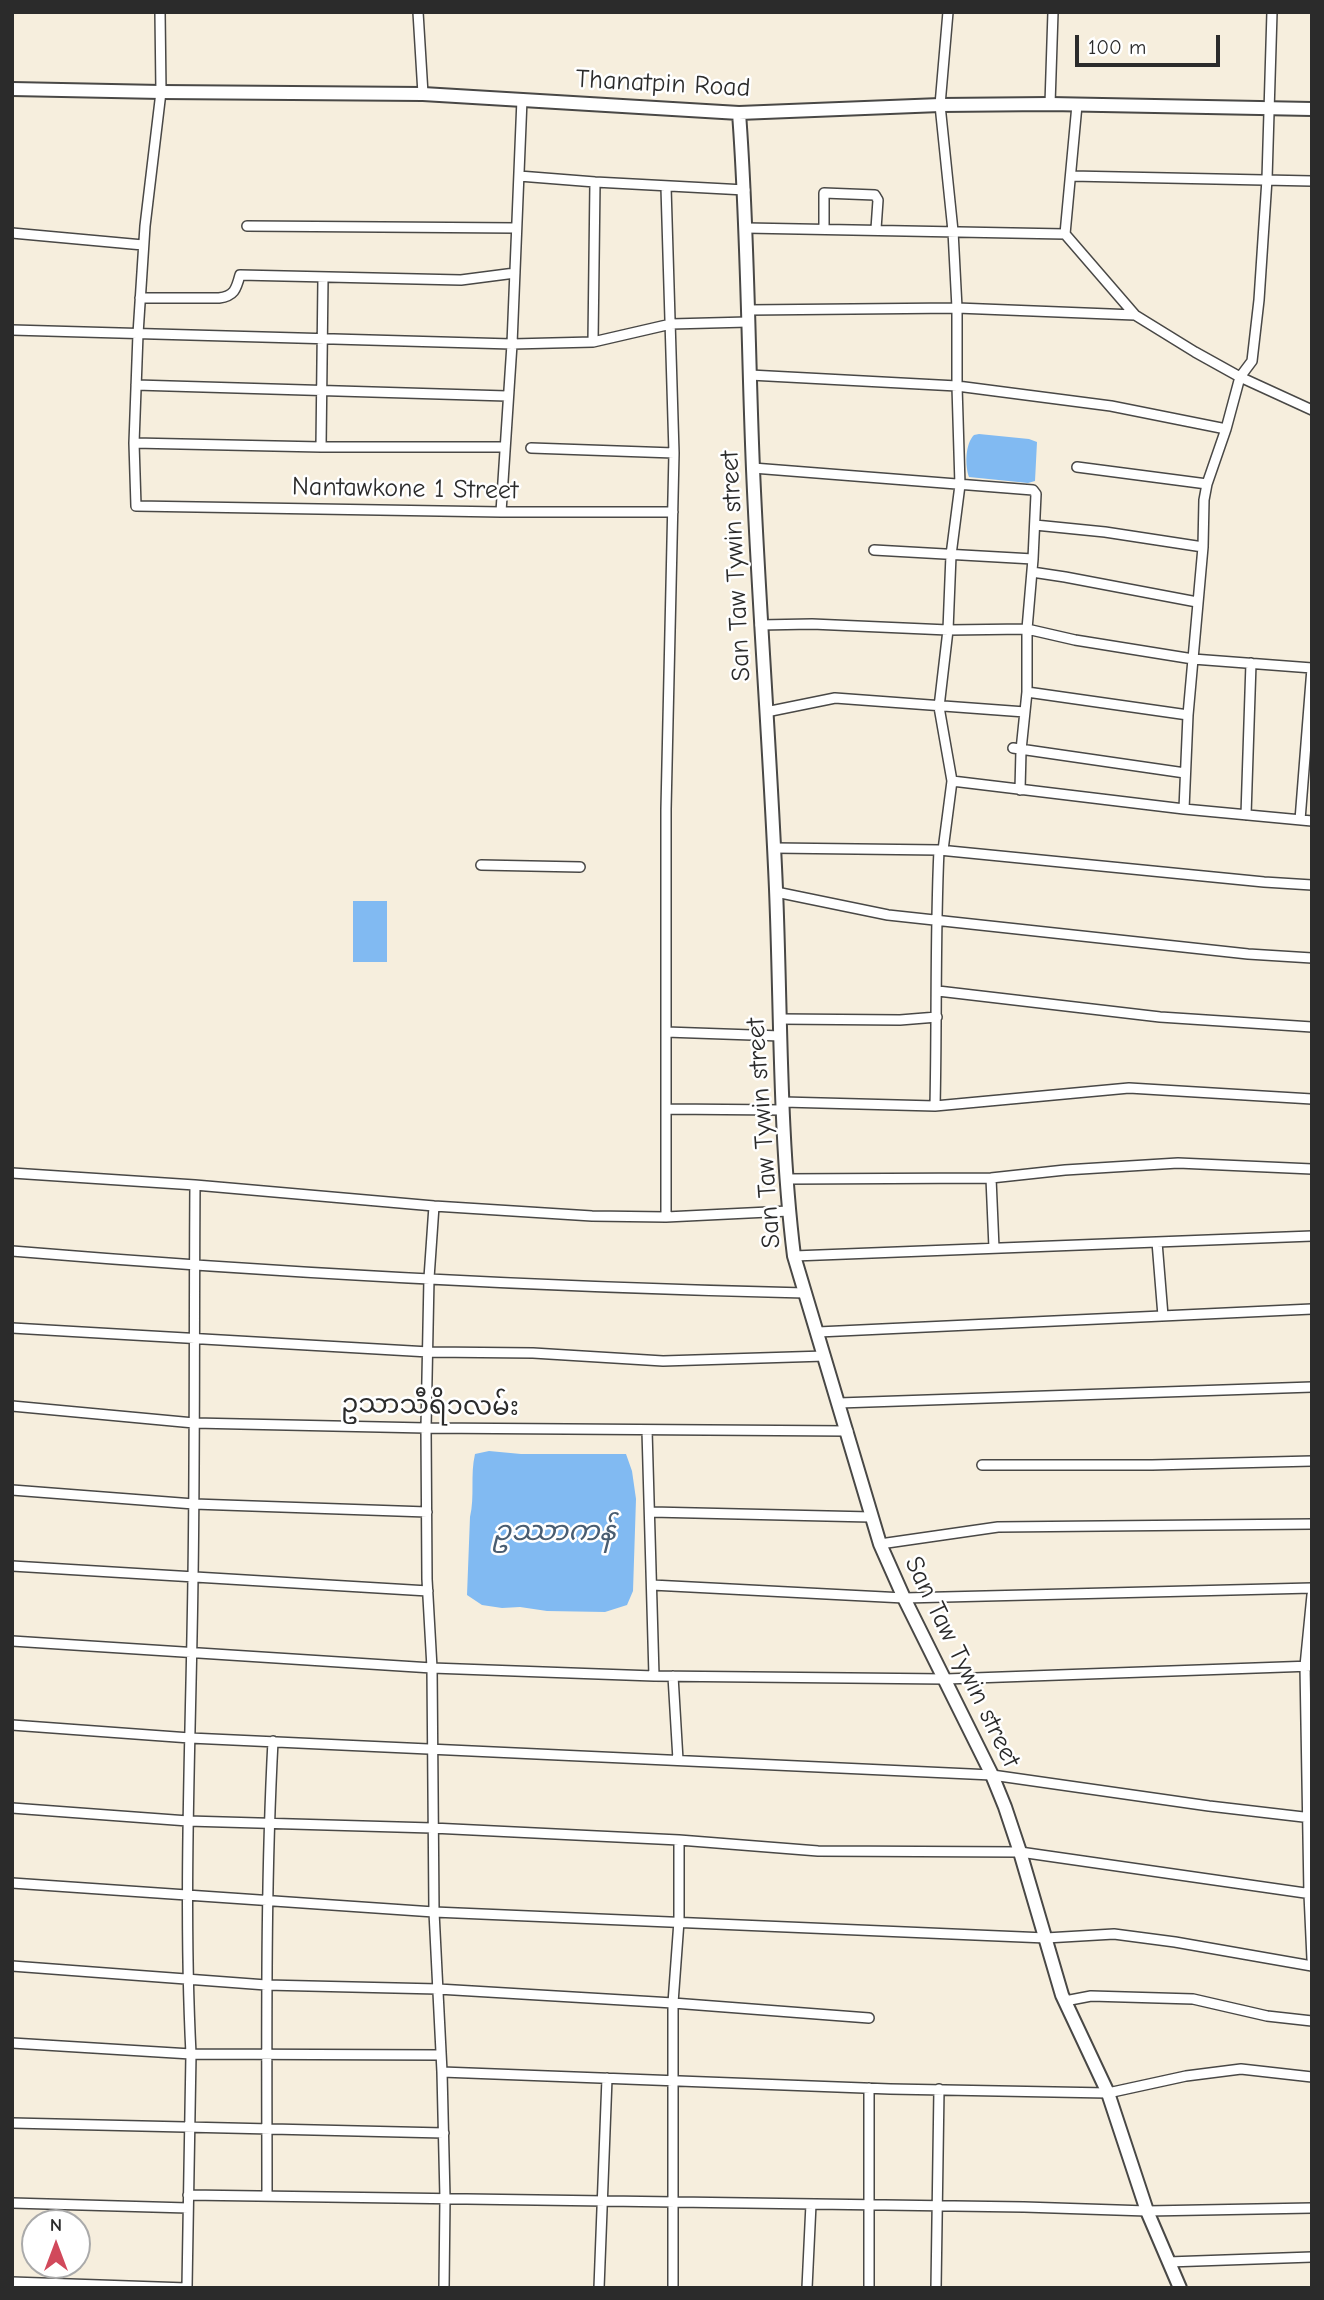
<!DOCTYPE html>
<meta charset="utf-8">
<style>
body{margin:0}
#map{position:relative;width:1324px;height:2300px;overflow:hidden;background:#f6eedd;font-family:"Comic Neue",sans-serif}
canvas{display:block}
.frame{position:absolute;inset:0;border:14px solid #2b2b2b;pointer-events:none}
.north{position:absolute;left:21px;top:2209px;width:70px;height:70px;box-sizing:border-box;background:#fff;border:2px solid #aaa;border-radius:50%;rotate:0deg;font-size:19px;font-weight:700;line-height:28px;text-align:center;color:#2b2b2b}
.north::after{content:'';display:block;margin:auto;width:24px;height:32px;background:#d1495b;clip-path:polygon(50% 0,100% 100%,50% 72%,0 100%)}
.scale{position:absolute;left:1075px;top:35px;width:145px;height:32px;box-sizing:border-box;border:4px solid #2b2b2b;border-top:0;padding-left:9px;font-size:21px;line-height:24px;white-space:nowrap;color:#2b2b2b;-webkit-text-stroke:5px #fff;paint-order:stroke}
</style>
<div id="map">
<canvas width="1324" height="2300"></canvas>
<div class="frame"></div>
<div class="north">N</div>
<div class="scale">100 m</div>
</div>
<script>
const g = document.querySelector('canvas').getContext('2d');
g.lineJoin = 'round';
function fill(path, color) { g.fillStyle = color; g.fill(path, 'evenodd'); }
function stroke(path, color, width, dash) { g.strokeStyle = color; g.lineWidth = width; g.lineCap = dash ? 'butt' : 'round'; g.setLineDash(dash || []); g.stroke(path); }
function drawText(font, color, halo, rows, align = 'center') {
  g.font = font + ' "Comic Neue","Noto Sans Myanmar",sans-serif'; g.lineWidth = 5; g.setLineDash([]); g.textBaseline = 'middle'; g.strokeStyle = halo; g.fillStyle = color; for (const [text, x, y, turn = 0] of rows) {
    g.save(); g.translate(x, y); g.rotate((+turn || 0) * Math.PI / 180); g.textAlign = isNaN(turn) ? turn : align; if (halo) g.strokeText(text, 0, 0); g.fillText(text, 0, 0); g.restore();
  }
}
fill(new Path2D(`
 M979,434L1029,439L1037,442L1035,481L1028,483L969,477C965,466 965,444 974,435Z
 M353,901H387V962H353Z
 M489,1451L521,1454H626L632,1471L636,1499L633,1591L627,1605L605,1612L547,1611L520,1607L502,1608L482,1605L467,1595L470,1517C475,1496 470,1475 475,1454Z`), '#81baf2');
const street = new Path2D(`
 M160,12L161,92L145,226L138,334L134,443L136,506L501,512H673
 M418,12L423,94
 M1050,104L1053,12
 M519,176L595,182L745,190
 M1071,176L1312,181
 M247,226L516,228
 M746,228L1065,234L1135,315L1195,352L1240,377L1312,410
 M824,228V193L875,195L878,200L876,229
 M12,233L143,245
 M1065,234L1077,105
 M140,298H219C234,296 236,290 240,275L461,280L515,273
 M748,310L957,308L1135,315
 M12,330L512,344L593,342L671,324L748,322
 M593,342L595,182
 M750,375L957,386L1111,406L1226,429L1240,377L1252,361L1259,300L1267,179L1272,12
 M136,385L507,396
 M134,443L321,447H504
 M321,447L323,278
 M531,448L674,453
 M1077,467L1207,484
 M753,468L1033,490L1036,494L1033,559L1027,629V692
 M501,512L512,344L522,99
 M1035,525L1105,532L1203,547
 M874,550L1033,559
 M1032,572L1065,577L1197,602
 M760,625L812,624L948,630L1027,629L1075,640L1193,659L1312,668
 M766,712L835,698L1025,712
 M1013,748L1185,773
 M952,781L1184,809L1312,821
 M1020,790L1021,750L1027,692L1188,715
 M1184,809L1188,715L1203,547L1204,500L1207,484L1226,429
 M1246,815L1251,663
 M1300,820L1312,668
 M774,848L939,850L1264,882L1312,885
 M943,850L952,781L939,707L948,630L951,555L960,485L957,386V308L953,231L940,105L948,12
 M481,865L580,867
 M776,892L888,915L1248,954L1312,958
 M938,991L1160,1017L1312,1027
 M779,1019L900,1020L937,1017
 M666,1032L781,1036
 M783,1102L935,1106L1129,1088L1312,1099
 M935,1106C937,1020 935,935 939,850
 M666,1109L783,1110
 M12,1173L195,1185L434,1206L592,1216L666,1217L789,1211
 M991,1178L994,1248
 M786,1179L991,1178L1065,1170L1178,1163L1312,1169
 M434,1206L429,1278L426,1428L427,1579L432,1668L434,1912L442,2072L445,2198L444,2288
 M666,1217V809L674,453L666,187
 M1157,1242L1163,1316
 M12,1251C276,1273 541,1287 805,1293
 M794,1256L1312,1236
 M12,1328L429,1352L533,1353L663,1361L825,1356
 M818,1332L1312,1309
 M839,1403L1312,1387
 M12,1406L194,1423L426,1428L848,1431
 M647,1430L654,1676
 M982,1465H1152L1312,1461
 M12,1490L194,1504L427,1512
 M651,1512L871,1517
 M880,1544L998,1527L1312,1524
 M12,1566L428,1591
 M652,1585L904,1598L1312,1588
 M1312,1595L1305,1666L1309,1894L1312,1959
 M12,1641L432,1668L654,1676L946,1679L1312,1666
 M673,1676L678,1760
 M12,1725L190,1738L992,1775L1209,1806L1312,1818
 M12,1808L188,1821L432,1828L679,1840L818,1851L1020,1852L1312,1894
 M12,1883L434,1912L1046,1938L1114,1934L1175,1942L1312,1966
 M12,1966L266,1985L438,1989L673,2003L869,2018
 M1065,2001L1091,1996L1193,1999L1267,2016L1312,2021
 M12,2043L191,2054C183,1895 191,1736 193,1577C195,1446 194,1316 195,1185
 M442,2072L890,2089L1108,2093L1186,2076L1241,2069L1312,2077
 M12,2123L444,2133
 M188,2195L1024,2207L1147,2211L1312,2208
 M267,2196C267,2044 265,1893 273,1741
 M12,2203L188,2208
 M1168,2262L1312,2257
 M12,2282L187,2288
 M187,2287L191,2054L440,2055
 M599,2288L607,2078
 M673,2288V2003L679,1921V1840
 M807,2288L811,2204
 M869,2288V2088
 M936,2288L939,2089`);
const secondary = new Path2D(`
 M12,89L161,92L423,94L739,113L940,105L1050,104L1312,109
 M739,113C748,232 748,351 753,469C759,609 770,749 776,889C781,1011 779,1134 794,1256L880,1544L904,1598L992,1775L1005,1807L1020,1852L1062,1995L1108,2093L1147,2211L1180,2288`);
stroke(street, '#494846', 12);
stroke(secondary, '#494846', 16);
stroke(street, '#fff', 9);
stroke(secondary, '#fff', 12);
drawText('26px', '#2b2b2b', '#fff', [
 ["Thanatpin Road",663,84,3],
 ["Nantawkone 1 Street",405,489,1],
 ["San Taw Tywin street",736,566,-93],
 ["San Taw Tywin street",764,1133,-94],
 ["ဥသာသီရိ၁လမ်း",430,1406,1],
 ["San Taw Tywin street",962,1662,64]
]);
drawText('italic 28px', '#495d71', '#fff', [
 ["ဥဿာကန်",554,1532]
]);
</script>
